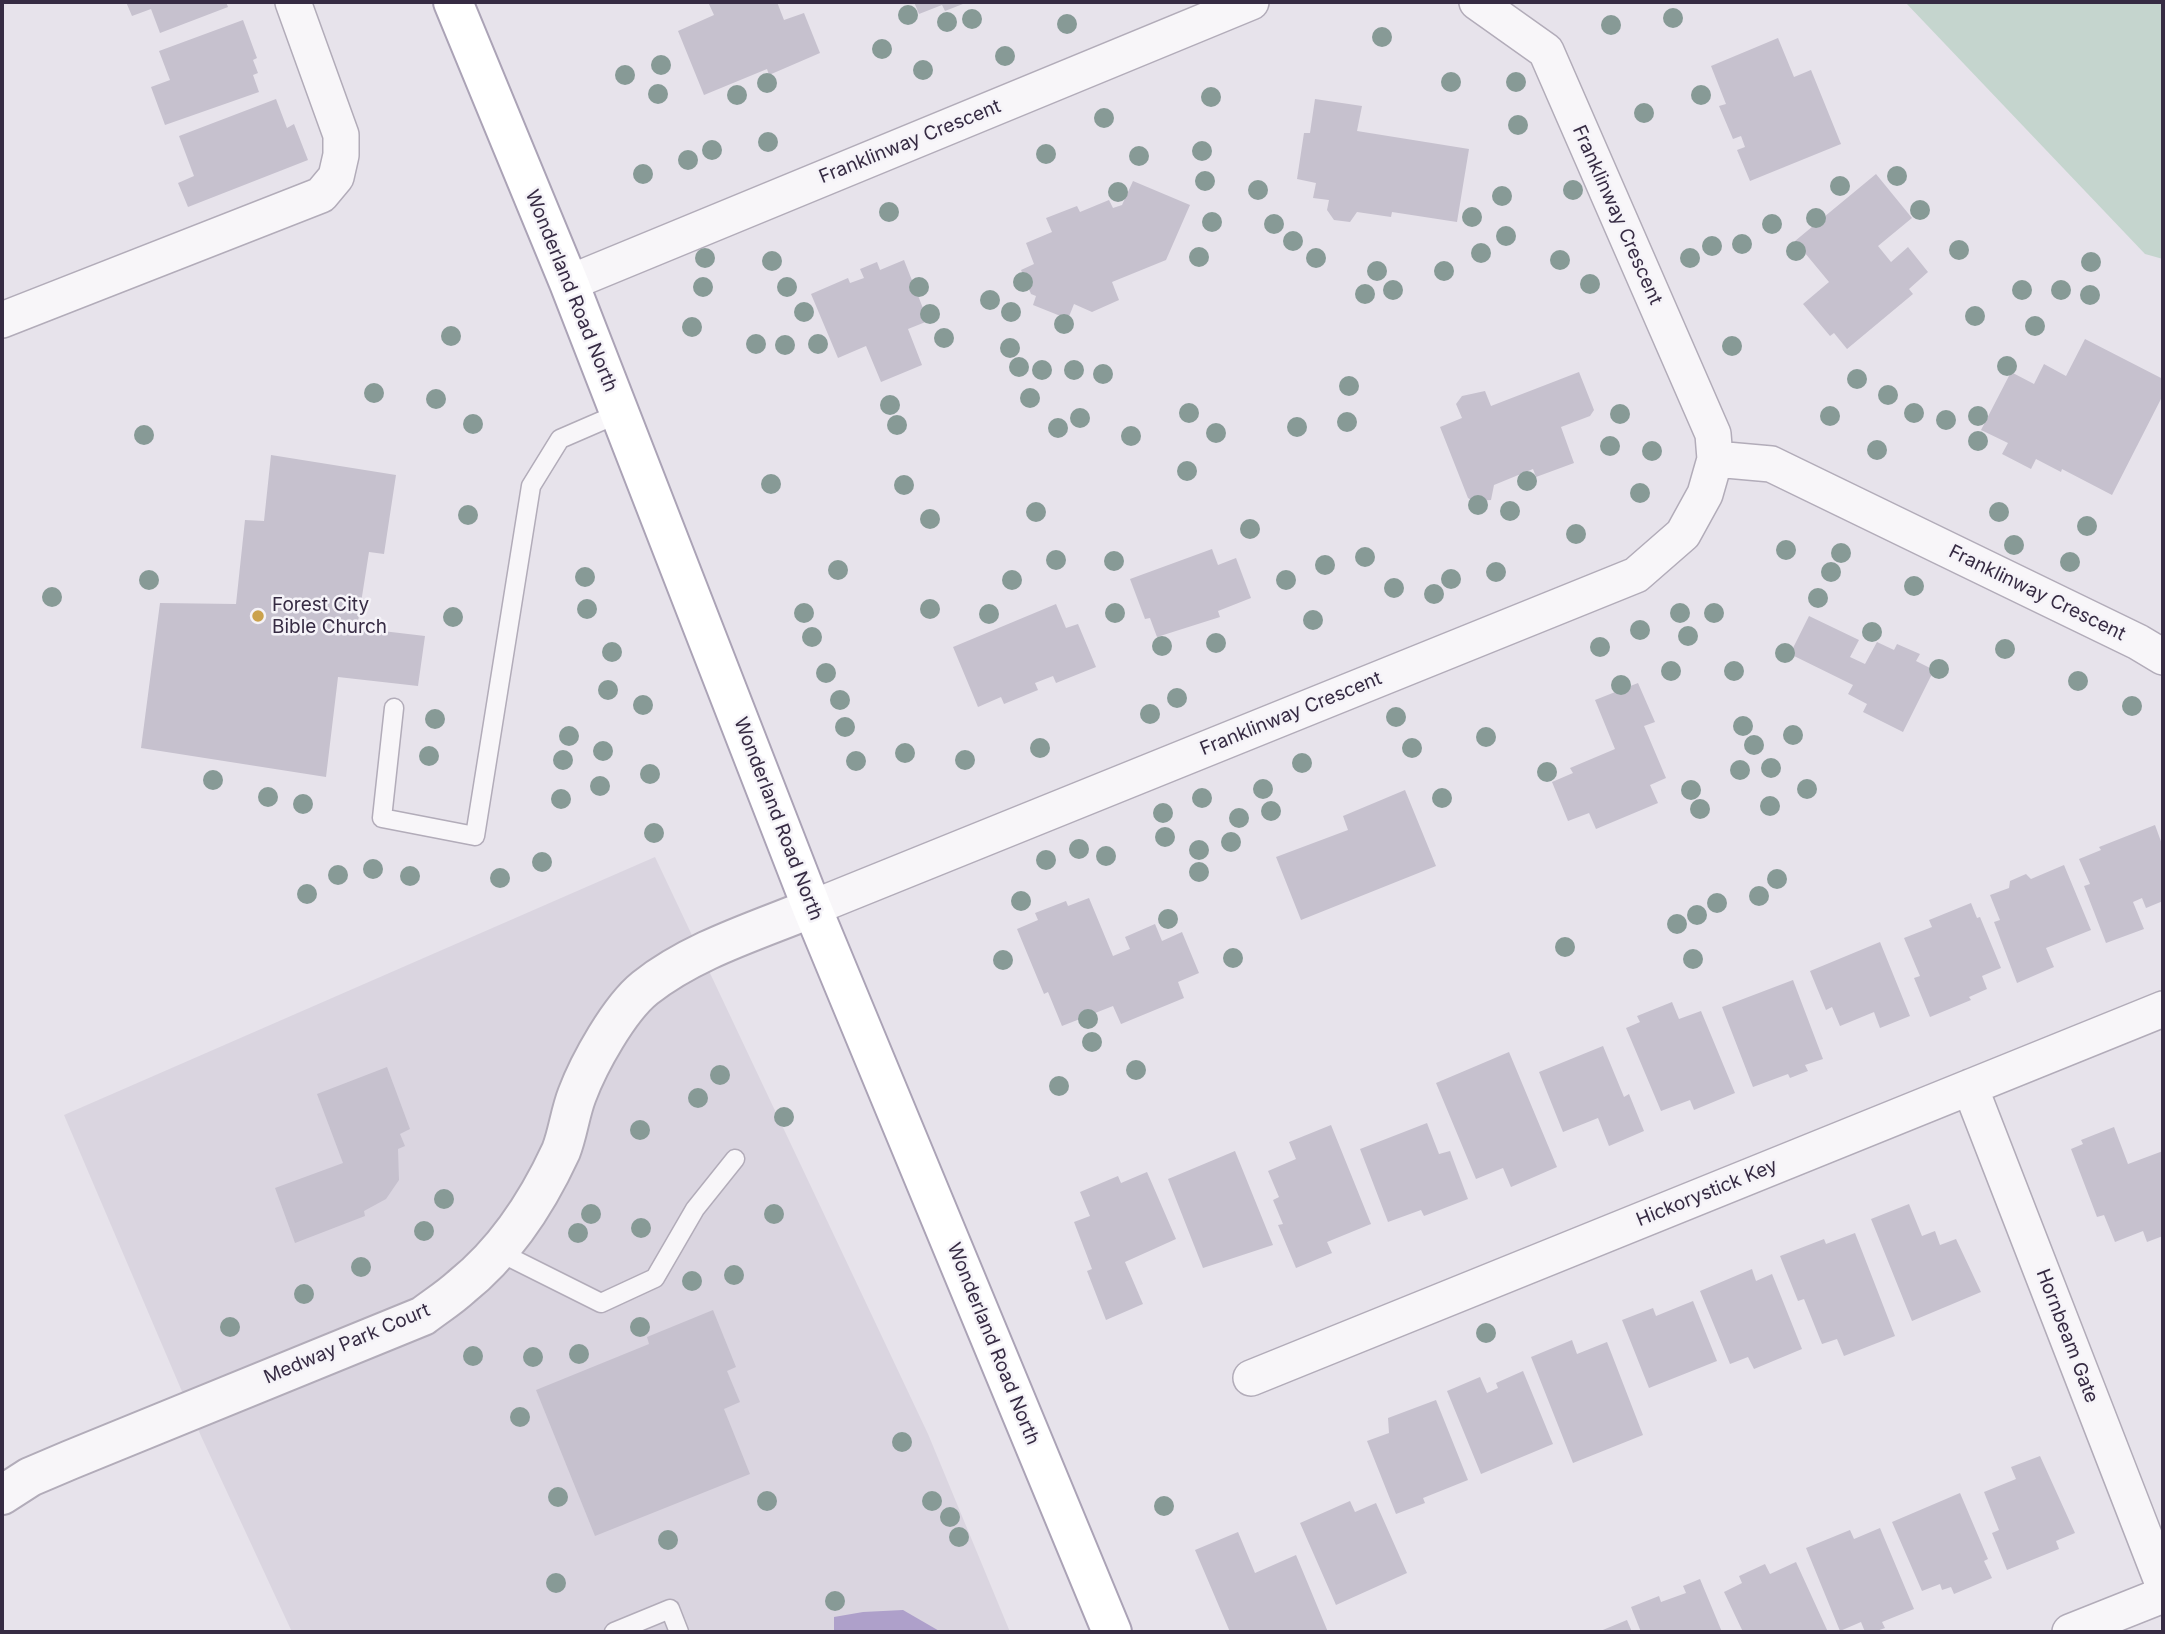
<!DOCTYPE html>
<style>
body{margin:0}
#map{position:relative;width:2165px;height:1634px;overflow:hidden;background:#e7e3eb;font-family:Inter,sans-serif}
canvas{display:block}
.frame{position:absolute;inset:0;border:4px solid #362b43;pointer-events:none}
</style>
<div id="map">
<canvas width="2165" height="1634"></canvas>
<div class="frame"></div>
</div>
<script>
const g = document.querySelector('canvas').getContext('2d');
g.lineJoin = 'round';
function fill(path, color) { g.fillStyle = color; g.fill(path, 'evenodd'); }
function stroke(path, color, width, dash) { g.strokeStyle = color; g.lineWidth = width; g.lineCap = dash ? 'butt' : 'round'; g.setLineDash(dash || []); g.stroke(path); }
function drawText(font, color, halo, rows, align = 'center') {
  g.font = font + ' Inter,sans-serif'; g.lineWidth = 5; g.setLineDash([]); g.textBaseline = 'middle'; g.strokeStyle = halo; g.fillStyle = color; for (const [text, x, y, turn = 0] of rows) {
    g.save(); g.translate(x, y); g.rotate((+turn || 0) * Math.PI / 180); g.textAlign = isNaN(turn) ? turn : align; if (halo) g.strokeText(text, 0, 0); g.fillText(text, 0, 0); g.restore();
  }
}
fill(new Path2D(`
 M655,857L928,1434L1010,1632H292L201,1436L64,1115Z`), '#dad5e0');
fill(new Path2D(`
 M1905,2H2163V259L2145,254Z`), '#c5d5ce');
fill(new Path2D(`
 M903,1610L941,1632H834V1617L863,1612Z`), '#aea0ca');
fill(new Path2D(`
 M126,2H226L228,7L160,33L151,9L132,16Z
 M708,2H777L784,20L804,13L820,53L769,75L767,69L704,95L678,31L714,15Z
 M914,2H968L945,11L942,5L919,14Z
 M243,20L257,58L253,60L258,73L253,75L259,92L165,125L151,87L170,80L159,51Z
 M1778,38L1794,77L1811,70L1841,144L1750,181L1737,150L1745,147L1741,136L1733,139L1719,106L1726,104L1711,66Z
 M276,99L287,128L294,124L308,160L188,207L178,183L194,176L179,136Z
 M1315,99L1362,106L1357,131L1469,149L1457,222L1392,212L1391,217L1357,212L1350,222L1334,220L1327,210L1329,200L1313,198L1316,183L1297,179L1304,133H1310Z
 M1876,174L1912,218L1878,246L1891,262L1908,247L1928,272L1909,289L1913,294L1847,349L1834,333L1830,336L1803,304L1829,282L1795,241Z
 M1133,181L1190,205L1166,260L1112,282L1119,300L1092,312L1074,304L1068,319L1033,305L1036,296L1031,294L1021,270L1034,264L1026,243L1052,232L1046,218L1077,206L1080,212L1109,200L1113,208L1122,205Z
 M904,260L928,321L908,329L922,365L881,382L866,346L838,358L811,294L848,278L850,283L864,278L860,269L877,262L880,270Z
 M2085,339L2163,379V395L2112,495L2062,469L2061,472L2036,459L2031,469L2002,454L2008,443L1981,430L2011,372L2034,384L2044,364L2066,376Z
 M1579,372L1594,410L1590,416L1561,427L1574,463L1536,477L1533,469L1494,485L1491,500L1473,501L1468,498L1440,427L1462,418L1456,404L1462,396L1485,391L1491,406Z
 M271,455L396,475L384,554L369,552L357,628L425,636L418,686L338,677L326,777L141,748L160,603L236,604L245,520L264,521Z
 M1212,549L1218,565L1236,558L1251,598L1218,611L1220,617L1157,637L1150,618L1145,619L1130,579Z
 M1056,604L1066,628L1078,624L1096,667L1056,683L1053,676L1035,683L1038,690L1004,704L1001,697L978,707L953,647Z
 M1809,616L1859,640L1850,657L1865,664L1877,642L1894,650L1897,644L1920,654L1916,661L1934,670L1903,732L1863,712L1867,704L1848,694L1853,685L1790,654Z
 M1638,683L1655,722L1644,726L1666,778L1650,785L1658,803L1596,829L1589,813L1568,821L1552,782L1573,773L1570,768L1615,749L1595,700Z
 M1405,790L1436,866L1301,920L1276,857L1348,830L1343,816Z
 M2155,825L2163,847V901L2146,908L2142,898L2133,902L2144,929L2106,943L2084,886L2090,884L2079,859L2101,850L2099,847Z
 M2064,865L2091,930L2046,948L2054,967L2017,983L1994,922L2000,920L1990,895L2009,888L2010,881L2026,874L2031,879Z
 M1089,898L1113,956L1130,949L1125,937L1155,924L1162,941L1182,932L1199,973L1178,982L1184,998L1121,1024L1113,1006L1062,1026L1048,992L1044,994L1017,929L1038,920L1035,913L1066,901L1068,906Z
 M1971,903L1977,918L1980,917L2001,968L1982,976L1987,989L1969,997L1971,1000L1930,1017L1914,978L1920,976L1904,938L1932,927L1929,920Z
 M1880,942L1910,1016L1880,1028L1874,1012L1840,1026L1832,1007L1826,1010L1810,971Z
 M1793,980L1823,1059L1805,1065L1808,1071L1790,1078L1788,1074L1753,1087L1722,1007Z
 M1672,1002L1679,1019L1701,1011L1735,1093L1694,1110L1690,1100L1661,1111L1626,1028L1640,1022L1637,1016Z
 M1603,1046L1624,1097L1629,1094L1644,1131L1609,1146L1598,1118L1563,1132L1539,1072Z
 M1509,1052L1557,1167L1511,1187L1503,1168L1476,1179L1436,1083Z
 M387,1067L410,1129L400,1134L405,1146L398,1149L399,1180L386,1199L364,1211L365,1216L295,1243L275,1188L343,1163L317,1094Z
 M1427,1123L1439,1154L1450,1151L1468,1199L1424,1216L1421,1210L1388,1222L1360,1149Z
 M1331,1125L1371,1224L1327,1242L1332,1253L1296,1268L1278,1225L1283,1224L1273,1200L1279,1197L1268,1171L1296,1159L1289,1142Z
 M2114,1127L2128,1164L2163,1151V1236L2147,1242L2143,1231L2115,1242L2104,1215L2097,1217L2071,1149L2083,1144L2081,1140Z
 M1235,1151L1273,1245L1203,1268L1168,1179Z
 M1147,1172L1176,1239L1125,1262L1143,1304L1106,1320L1087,1271L1092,1269L1074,1222L1090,1216L1080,1192L1118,1176L1121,1183Z
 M1909,1204L1922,1236L1935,1231L1940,1245L1956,1239L1981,1292L1912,1321L1871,1219Z
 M1855,1233L1895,1336L1844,1356L1837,1339L1822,1344L1804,1299L1798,1301L1780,1256L1824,1239L1826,1244Z
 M1752,1269L1756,1281L1772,1274L1802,1349L1754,1369L1748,1357L1730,1364L1700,1291Z
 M1693,1301L1717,1361L1649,1388L1622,1320L1653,1308L1656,1316Z
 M713,1310L736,1367L727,1371L740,1402L724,1409L750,1474L595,1536L536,1390L649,1344L647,1337Z
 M1572,1340L1577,1354L1607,1342L1643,1435L1573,1463L1531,1357Z
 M1523,1371L1553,1444L1481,1474L1447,1391L1480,1377L1487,1393L1498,1388L1496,1383Z
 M1436,1400L1468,1480L1423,1498L1425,1503L1396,1514L1367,1441L1389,1433L1388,1418Z
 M2040,1456L2075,1533L2056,1541L2059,1549L2007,1570L1992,1533L1999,1530L1984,1492L2016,1479L2011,1467Z
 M1960,1493L1988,1559L1984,1561L1992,1578L1954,1594L1951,1587L1942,1590L1940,1584L1922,1591L1892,1522Z
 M1350,1501L1355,1512L1376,1503L1407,1573L1336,1605L1300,1523Z
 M1880,1528L1914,1609L1882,1622L1885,1628L1874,1632H1865L1861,1622L1840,1631L1806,1548L1850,1530L1854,1539Z
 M1238,1532L1255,1573L1296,1555L1328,1632H1230L1195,1550Z
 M1796,1562L1828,1632H1743L1724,1592L1742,1583L1739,1576L1765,1564L1770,1574Z
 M1700,1579L1722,1632H1641L1631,1607L1659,1596L1661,1602L1686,1593L1683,1586Z
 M1627,1620L1632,1632H1598Z`), '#c6c1ce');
const service = new Path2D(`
 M394,708L382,818L475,836L531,486L560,439L620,413
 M499,1252L601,1303L655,1278L695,1209L735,1159
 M614,1632L670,1609L679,1632`);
const minor = new Path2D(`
 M569,283L1251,2
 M2,320L321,195L336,177L341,155V135L293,2
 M1715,459L1771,464L2138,642L2163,657
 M812,908L1636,575L1683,534L1705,494L1715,459L1713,434L1546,51L1477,2
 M1970,1087L2163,1584
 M1251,1378L2163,1009
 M2070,1632L2163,1595`);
const tertiary = new Path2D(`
 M2,1495L30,1477L70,1460L423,1316C436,1306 449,1298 461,1287C506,1251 537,1203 561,1151C568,1133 570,1113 577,1095C589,1063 619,1009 645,988C693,950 756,931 812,908`);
const primary = new Path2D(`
 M453,2L569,283L812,908L1112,1632`);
stroke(service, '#b2acb9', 21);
stroke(minor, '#b2acb9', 38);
stroke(tertiary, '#b2acb9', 42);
stroke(primary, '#aba3b6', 42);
stroke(service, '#f8f6f9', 18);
stroke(minor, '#f8f6f9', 35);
stroke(tertiary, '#f8f6f9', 38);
stroke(primary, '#fff', 38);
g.fillStyle = '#879a96';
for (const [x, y] of [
 [908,15],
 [1673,18],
 [972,19],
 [947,22],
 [1067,24],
 [1611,25],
 [1382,37],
 [882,49],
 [1005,56],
 [661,65],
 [923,70],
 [625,75],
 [1451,82],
 [1516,82],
 [767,83],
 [658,94],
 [737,95],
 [1701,95],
 [1211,97],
 [1644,113],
 [1104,118],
 [1518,125],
 [768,142],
 [712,150],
 [1202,151],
 [1046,154],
 [1139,156],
 [688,160],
 [643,174],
 [1897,176],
 [1205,181],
 [1840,186],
 [1258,190],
 [1573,190],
 [1118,192],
 [1502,196],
 [1920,210],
 [889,212],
 [1472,217],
 [1816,218],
 [1212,222],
 [1274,224],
 [1772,224],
 [1506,236],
 [1293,241],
 [1742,244],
 [1712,246],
 [1959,250],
 [1796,251],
 [1481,253],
 [1199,257],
 [705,258],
 [1316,258],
 [1690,258],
 [1560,260],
 [772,261],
 [2091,262],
 [1377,271],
 [1444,271],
 [1023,282],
 [1590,284],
 [703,287],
 [787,287],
 [919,287],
 [1393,290],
 [2022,290],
 [2061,290],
 [1365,294],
 [2090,295],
 [990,300],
 [804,312],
 [1011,312],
 [930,314],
 [1975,316],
 [1064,324],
 [2035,326],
 [692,327],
 [451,336],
 [944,338],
 [756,344],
 [818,344],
 [785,345],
 [1732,346],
 [1010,348],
 [2007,366],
 [1019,367],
 [1042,370],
 [1074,370],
 [1103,374],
 [1857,379],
 [1349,386],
 [374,393],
 [1888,395],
 [1030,398],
 [436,399],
 [890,405],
 [1189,413],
 [1914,413],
 [1620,414],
 [1830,416],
 [1978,416],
 [1080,418],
 [1946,420],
 [1347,422],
 [473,424],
 [897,425],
 [1297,427],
 [1058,428],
 [1216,433],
 [144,435],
 [1131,436],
 [1978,441],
 [1610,446],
 [1877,450],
 [1652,451],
 [1187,471],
 [1527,481],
 [771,484],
 [904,485],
 [1640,493],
 [1478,505],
 [1510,511],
 [1036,512],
 [1999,512],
 [468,515],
 [930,519],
 [2087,526],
 [1250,529],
 [1576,534],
 [2014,545],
 [1786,550],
 [1841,553],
 [1365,557],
 [1056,560],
 [1114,561],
 [2070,562],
 [1325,565],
 [838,570],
 [1496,572],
 [1831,572],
 [585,577],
 [1451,579],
 [149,580],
 [1012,580],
 [1286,580],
 [1914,586],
 [1394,588],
 [1434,594],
 [52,597],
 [1818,598],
 [587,609],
 [930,609],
 [804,613],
 [1115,613],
 [1680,613],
 [1714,613],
 [989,614],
 [453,617],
 [1313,620],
 [1640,630],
 [1872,632],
 [1688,636],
 [812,637],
 [1216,643],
 [1162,646],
 [1600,647],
 [2005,649],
 [612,652],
 [1785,653],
 [1939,669],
 [1671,671],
 [1734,671],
 [826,673],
 [2078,681],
 [1621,685],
 [608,690],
 [1177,698],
 [840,700],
 [643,705],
 [2132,706],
 [1150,714],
 [1396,717],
 [435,719],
 [1743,726],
 [845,727],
 [1793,735],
 [569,736],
 [1486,737],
 [1754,745],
 [1040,748],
 [1412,748],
 [603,751],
 [905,753],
 [429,756],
 [563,760],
 [965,760],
 [856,761],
 [1302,763],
 [1771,768],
 [1740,770],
 [1547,772],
 [650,774],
 [213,780],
 [600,786],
 [1263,789],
 [1807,789],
 [1691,790],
 [268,797],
 [1202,798],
 [1442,798],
 [561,799],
 [303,804],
 [1770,806],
 [1700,809],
 [1271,811],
 [1163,813],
 [1239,818],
 [654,833],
 [1165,837],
 [1231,842],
 [1079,849],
 [1199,850],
 [1106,856],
 [1046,860],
 [542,862],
 [373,869],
 [1199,872],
 [338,875],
 [410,876],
 [500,878],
 [1777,879],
 [307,894],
 [1759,896],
 [1021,901],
 [1717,903],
 [1697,915],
 [1168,919],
 [1677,924],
 [1565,947],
 [1233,958],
 [1693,959],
 [1003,960],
 [1088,1019],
 [1092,1042],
 [1136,1070],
 [720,1075],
 [1059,1086],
 [698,1098],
 [784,1117],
 [640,1130],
 [444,1199],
 [591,1214],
 [774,1214],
 [641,1228],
 [424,1231],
 [578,1233],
 [361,1267],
 [734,1275],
 [692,1281],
 [304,1294],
 [230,1327],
 [640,1327],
 [1486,1333],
 [579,1354],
 [473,1356],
 [533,1357],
 [520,1417],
 [902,1442],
 [558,1497],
 [767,1501],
 [932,1501],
 [1164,1506],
 [950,1517],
 [959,1537],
 [668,1540],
 [556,1583],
 [835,1601]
]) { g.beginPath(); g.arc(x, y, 10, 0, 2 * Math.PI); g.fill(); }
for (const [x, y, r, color] of [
 [258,616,7,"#cba24d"]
]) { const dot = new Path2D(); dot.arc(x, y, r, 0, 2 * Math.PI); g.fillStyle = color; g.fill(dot); stroke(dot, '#f5f3f8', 2.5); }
drawText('19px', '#362b43', '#f5f3f8', [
 ["Franklinway Crescent",910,142,-22],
 ["Franklinway Crescent",1617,215,66],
 ["Wonderland Road North",571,291,68],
 ["Franklinway Crescent",2037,593,26],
 ["Franklinway Crescent",1291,714,-22],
 ["Wonderland Road North",778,819,69],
 ["Hickorystick Key",1707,1193,-22],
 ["Hornbeam Gate",2067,1336,69],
 ["Medway Park Court",347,1344,-23],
 ["Wonderland Road North",993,1344,68]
]);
drawText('19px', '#362b43', '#f5f3f8', [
 ["Forest City",272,605],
 ["Bible Church",272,627]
], 'left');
</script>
